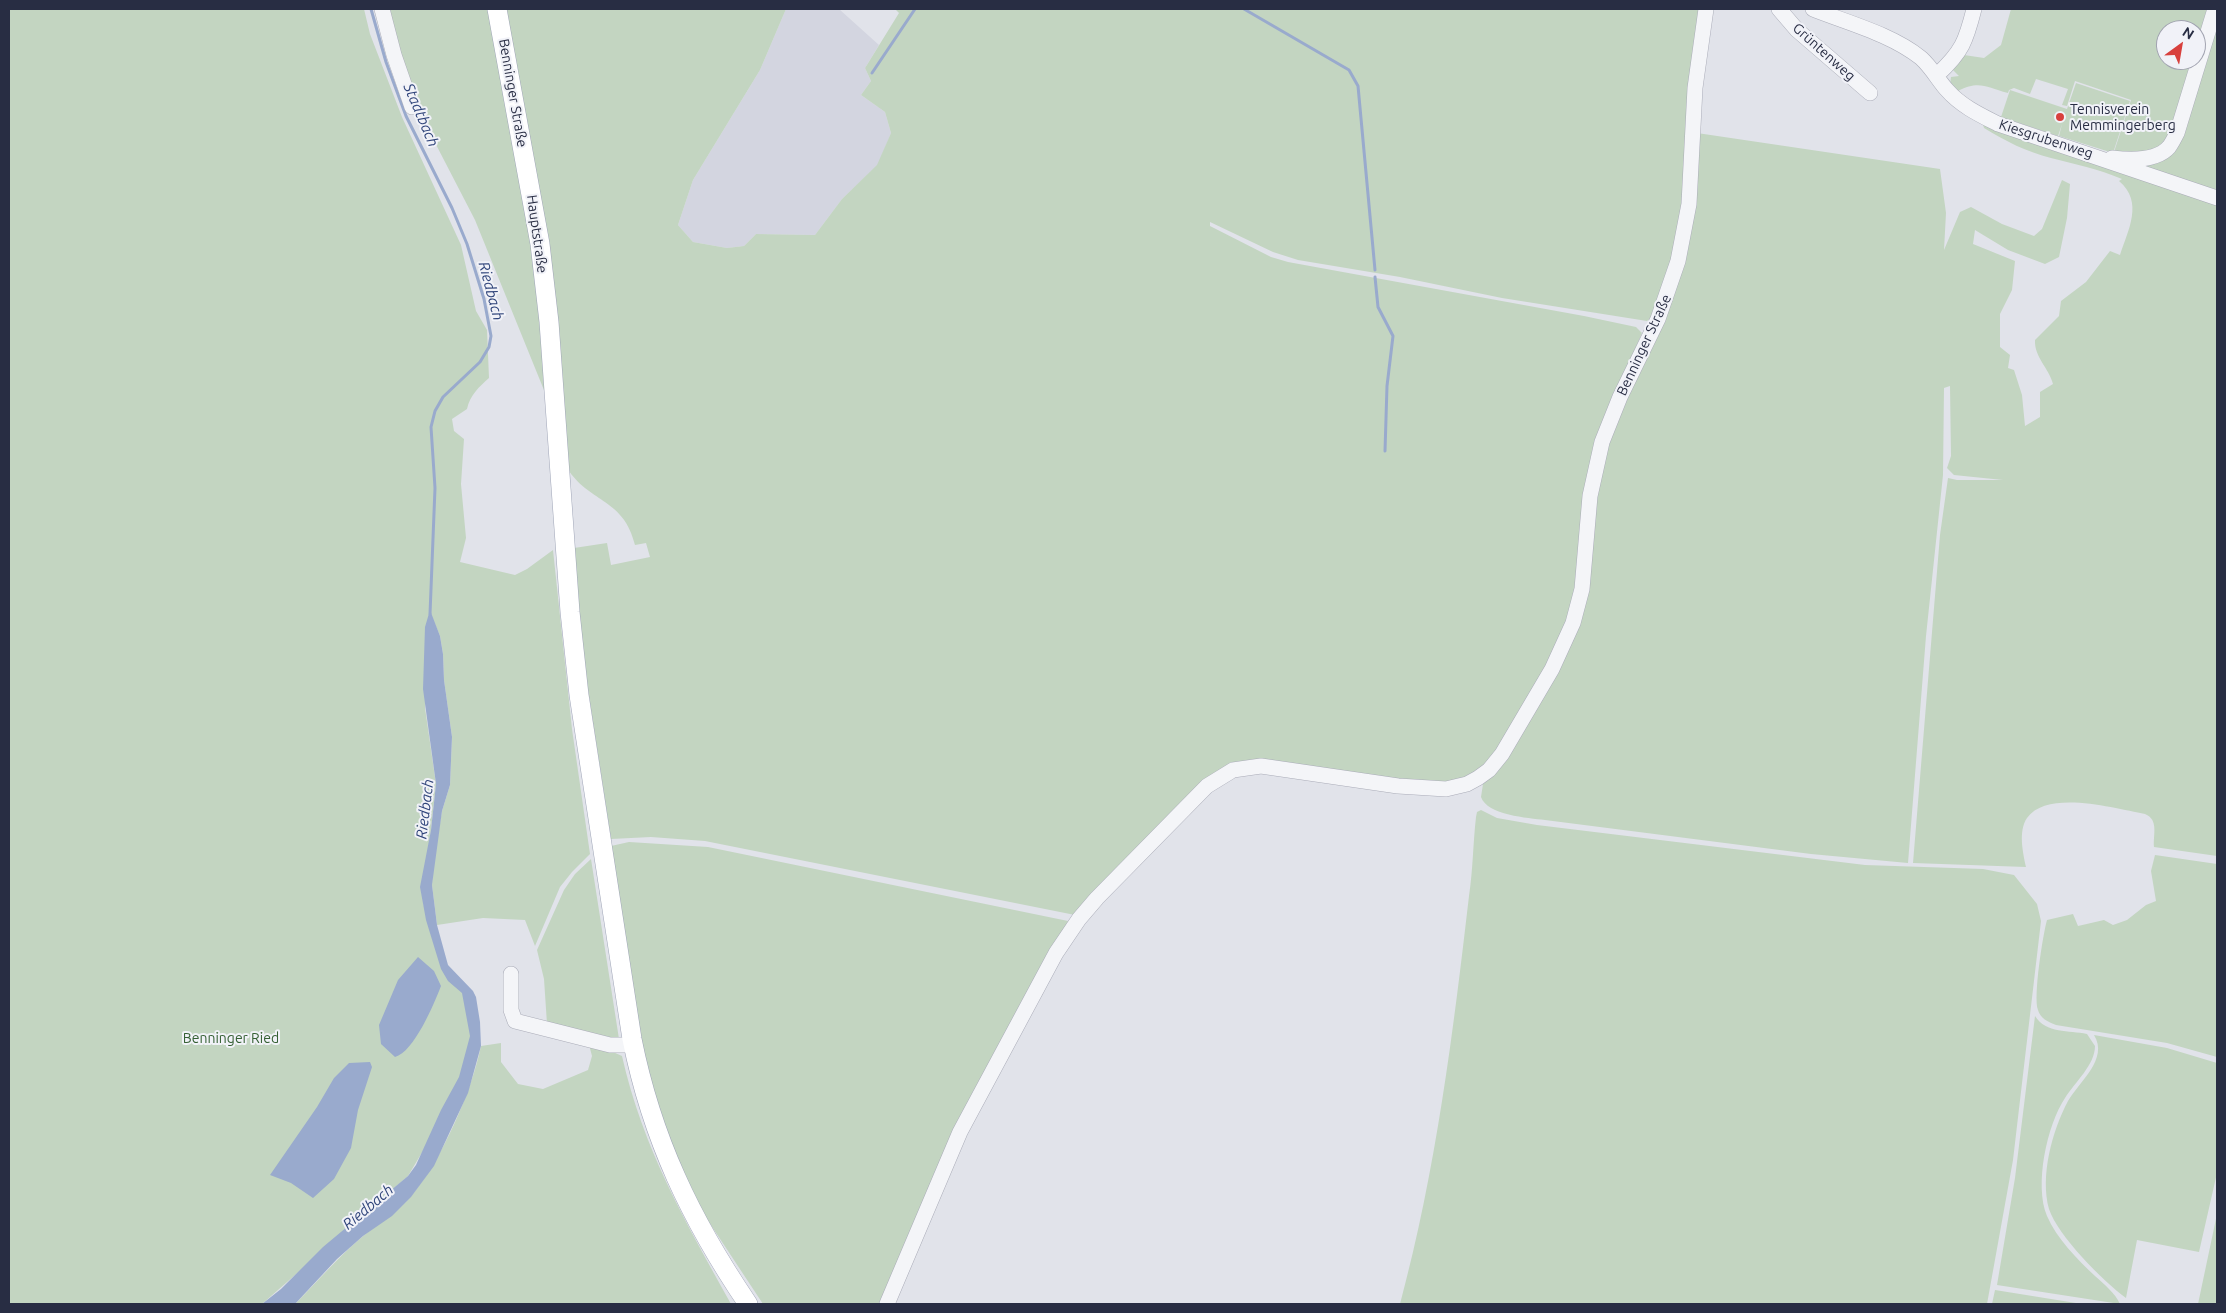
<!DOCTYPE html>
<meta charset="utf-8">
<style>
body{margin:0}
#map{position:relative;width:2226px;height:1313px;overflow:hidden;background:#e1e3ea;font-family:Ubuntu,sans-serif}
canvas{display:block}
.frame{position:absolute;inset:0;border:10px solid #282d43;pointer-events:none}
.north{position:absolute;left:2156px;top:20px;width:50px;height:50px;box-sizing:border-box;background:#f1f2f8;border:1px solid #a1a3b0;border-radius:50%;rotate:32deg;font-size:14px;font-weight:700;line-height:20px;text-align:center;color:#282d43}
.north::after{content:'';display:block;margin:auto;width:18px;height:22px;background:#d8403d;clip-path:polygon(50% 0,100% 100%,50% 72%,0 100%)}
</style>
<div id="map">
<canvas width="2226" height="1313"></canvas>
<div class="frame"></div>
<div class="north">N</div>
</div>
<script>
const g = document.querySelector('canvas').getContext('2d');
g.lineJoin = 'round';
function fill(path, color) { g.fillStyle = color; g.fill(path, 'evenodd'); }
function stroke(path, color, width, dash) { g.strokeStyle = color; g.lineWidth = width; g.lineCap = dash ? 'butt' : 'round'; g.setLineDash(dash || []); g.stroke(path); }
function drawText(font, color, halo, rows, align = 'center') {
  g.font = font + ' Ubuntu,sans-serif'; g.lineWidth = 4; g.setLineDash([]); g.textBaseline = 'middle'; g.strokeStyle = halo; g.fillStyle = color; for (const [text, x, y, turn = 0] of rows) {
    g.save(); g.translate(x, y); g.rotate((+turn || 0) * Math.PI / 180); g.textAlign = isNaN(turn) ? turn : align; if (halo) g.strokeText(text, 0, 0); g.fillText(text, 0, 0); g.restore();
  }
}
fill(new Path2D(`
 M786,9H839L879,45L865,68L871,81L861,95L885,112L891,133L878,165L842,199L815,235L756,234L744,246L727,248L693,242L678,225L693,180L760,70Z`), '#d3d5e0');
fill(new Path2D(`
 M9,9H364L370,34L402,117L461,245L476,311L487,330L489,378C479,387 470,395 467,409L452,419L454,431L464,439L461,484L466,538L460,562L515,575L527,569L553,550L572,729L590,854L572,872L560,887L535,946L525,920L483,918L437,925L432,885L433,865L442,811L450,785L452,737L444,680L443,654L440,636L430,612L425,708L436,784L423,902L434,943L463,991L476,1035L456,1095L408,1176L262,1304H9Z
 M387,9H492L531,233L548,400L475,220L430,133L416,101Z
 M506,9H786L760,70L693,180L678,225L693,242L727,248L744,246L756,234L815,235L842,199L877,165L891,133L885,112L861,95L871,81L865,68L899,13L895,9H1700L1678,238L1651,318L1647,321L1502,298L1400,277L1298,260L1273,252L1210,222V226L1271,257L1288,262L1584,316L1636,327L1642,333L1621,382L1566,631L1510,735L1476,775L1449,784L1243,763L1075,915L705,841L651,837L611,839L581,645L574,548L607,543L611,565L650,557L646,543L635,545C624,499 591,503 569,471Z
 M2011,9H2212L2173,137L2155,153L2113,155L2131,100L2075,81L2067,106L2062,105L2068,89L2036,79L2030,94L2014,88L2009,90L2008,93C1986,87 1979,80 1958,91L1950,85L1951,77L1959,76L1952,69L1964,55L1984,58L2001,45ZM2166,30H2196V60H2166Z
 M2217,11V195L2127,163L2166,154Z
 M2076,83L2130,101L2113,153L2059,136L2062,124L2058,136L2001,117L2010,90L2067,109Z
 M1982,121L2217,203V856L2154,847C2153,834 2159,820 2145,814C2116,809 2048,789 2027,818C2018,831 2023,853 2026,867L1913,863L1940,535L1948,478L1957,480H2003L1954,475L1947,468L1951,456L1950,386L1944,388L1943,475L1926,636L1908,863L1811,854L1545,820C1528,818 1487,815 1481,797L1483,784L1565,653L1594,503L1612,431L1658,331L1697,133L1940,169L1946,213L1944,250L1960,212L1971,207L2002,224L2034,236L2042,229L2062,180L2070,184L2067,218L2059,257L2045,264L2008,250L1975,230L1973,244L2015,261L2012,290L2000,314V347L2010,355L2008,368L2014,370L2022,395L2025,426L2040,417V392L2053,384C2049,368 2034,357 2035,340L2059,316L2061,301L2086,282L2110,251L2120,255C2128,230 2144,202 2119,181L2122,179C2098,169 2075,164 2051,158C2027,152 2005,141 1984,128Z
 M1481,810L1497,818L1537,825L1865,865L1983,869L2014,875L2037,904L2041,921L2013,1160L1987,1304H1400C1436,1170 1453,1034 1469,896C1473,870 1473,843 1476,817L1477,812Z
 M629,842L708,847L1068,921L881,1304H763L695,1201L678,1169L644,1071L611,846Z
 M2155,855L2217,864V1057L2167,1043L2056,1025C2048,1022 2040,1018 2038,1010C2033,997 2043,934 2047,920L2073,914L2078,926L2104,920L2113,925L2127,920L2146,905L2156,901L2151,871Z
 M591,859L619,1039L547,1024L544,979L537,950L564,890L575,874Z
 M2035,1016C2046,1034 2069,1030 2087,1034L2095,1046C2095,1065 2075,1082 2065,1098C2047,1125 2034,1185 2047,1216C2057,1239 2077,1259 2095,1276C2104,1284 2115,1293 2120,1304L1997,1285L2015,1178Z
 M2094,1035L2167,1048L2217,1063V1173L2199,1252L2137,1240L2126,1298C2103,1281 2058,1236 2049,1209C2040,1176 2052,1131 2068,1101C2079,1082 2109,1059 2094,1035Z
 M588,1041L622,1056C643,1149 685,1221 731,1304H295C317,1282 337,1258 362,1237C378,1223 397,1213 411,1196C442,1159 471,1093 481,1046L501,1043V1062L518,1084L543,1089L588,1070L592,1056Z
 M2217,1214V1304H2198Z
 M1995,1290L2082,1304H1992Z`), '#c3d5c1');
fill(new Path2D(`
 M430,610L440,636L443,654L444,680L452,737L450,785L442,811L432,885L437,925L448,965L473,991L476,997L480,1022L481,1046L468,1093L434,1166L411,1197L392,1216L363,1236L337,1259L295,1304H262L281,1289L323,1247L408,1176L416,1165L441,1110L459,1077L470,1036L462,993L448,981L441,969L426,920L420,887L431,830L436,784L423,689L425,627Z
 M418,957L434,971L441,986C434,1004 414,1052 395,1057L381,1044L379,1025L398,980Z
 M370,1062L372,1067L358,1110L351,1148L334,1179L313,1198L291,1183L270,1175L317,1107L334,1078L349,1063Z`), '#99aacd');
stroke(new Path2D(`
 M371,9L386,62L406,116L452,208L467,244L484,299L491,336L489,347L480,362L443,397L435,411L431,427L435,488L430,614
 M1244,9L1349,70L1358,86L1375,270
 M872,73L915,9
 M1375,277L1378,307L1393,336L1387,386L1385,451`), '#99aacd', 3);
const minor = new Path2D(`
 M382,9L394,55L412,107
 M1779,9L1797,30L1870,93
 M1813,9C1848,23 1891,34 1921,58C1932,68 1938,80 1947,90C1961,106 1980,115 1998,124L2217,198
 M1937,75C1962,52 1966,41 1974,9
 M2112,158C2129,160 2157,161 2169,147C2172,143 2175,137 2177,133L2215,9
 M511,974V1010L515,1021L610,1045H633
 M887,1304L960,1132L1056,953L1079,919L1097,898L1207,786L1233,770L1261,766L1398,786L1446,789L1467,784L1478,778L1489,770L1502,754L1552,669L1573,623L1582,589L1590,496L1602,442L1620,397L1658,319L1678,261L1689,204L1695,88L1706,9`);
const major = new Path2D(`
 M497,9L540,244L549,322L570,612L579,695L632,1039C652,1139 691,1220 748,1304`);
stroke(minor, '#aaacb8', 16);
stroke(major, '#9fa5b7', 20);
stroke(minor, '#f4f5f8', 15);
stroke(major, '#fff', 19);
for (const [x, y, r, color] of [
 [2060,117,5,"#d8403d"]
]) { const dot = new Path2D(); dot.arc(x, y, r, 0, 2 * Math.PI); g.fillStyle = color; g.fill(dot); stroke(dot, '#f1f2f8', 2); }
drawText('14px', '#282d43', '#f1f2f8', [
 ["Grüntenweg",1824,52,42],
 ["Benninger Straße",513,93,80],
 ["Kiesgrubenweg",2046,139,18],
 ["Hauptstraße",537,234,82],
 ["Benninger Straße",1644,345,-65]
]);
drawText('14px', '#282d43', '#f1f2f8', [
 ["Tennisverein",2070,109],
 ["Memmingerberg",2070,125]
], 'left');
drawText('14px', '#356034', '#f1f2f8', [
 ["Benninger Ried",231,1038]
]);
drawText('italic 15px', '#2f447a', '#f1f2f8', [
 ["Stadtbach",421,115,67],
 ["Riedbach",491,291,75],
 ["Riedbach",425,809,-83],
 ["Riedbach",368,1207,-40]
]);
</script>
